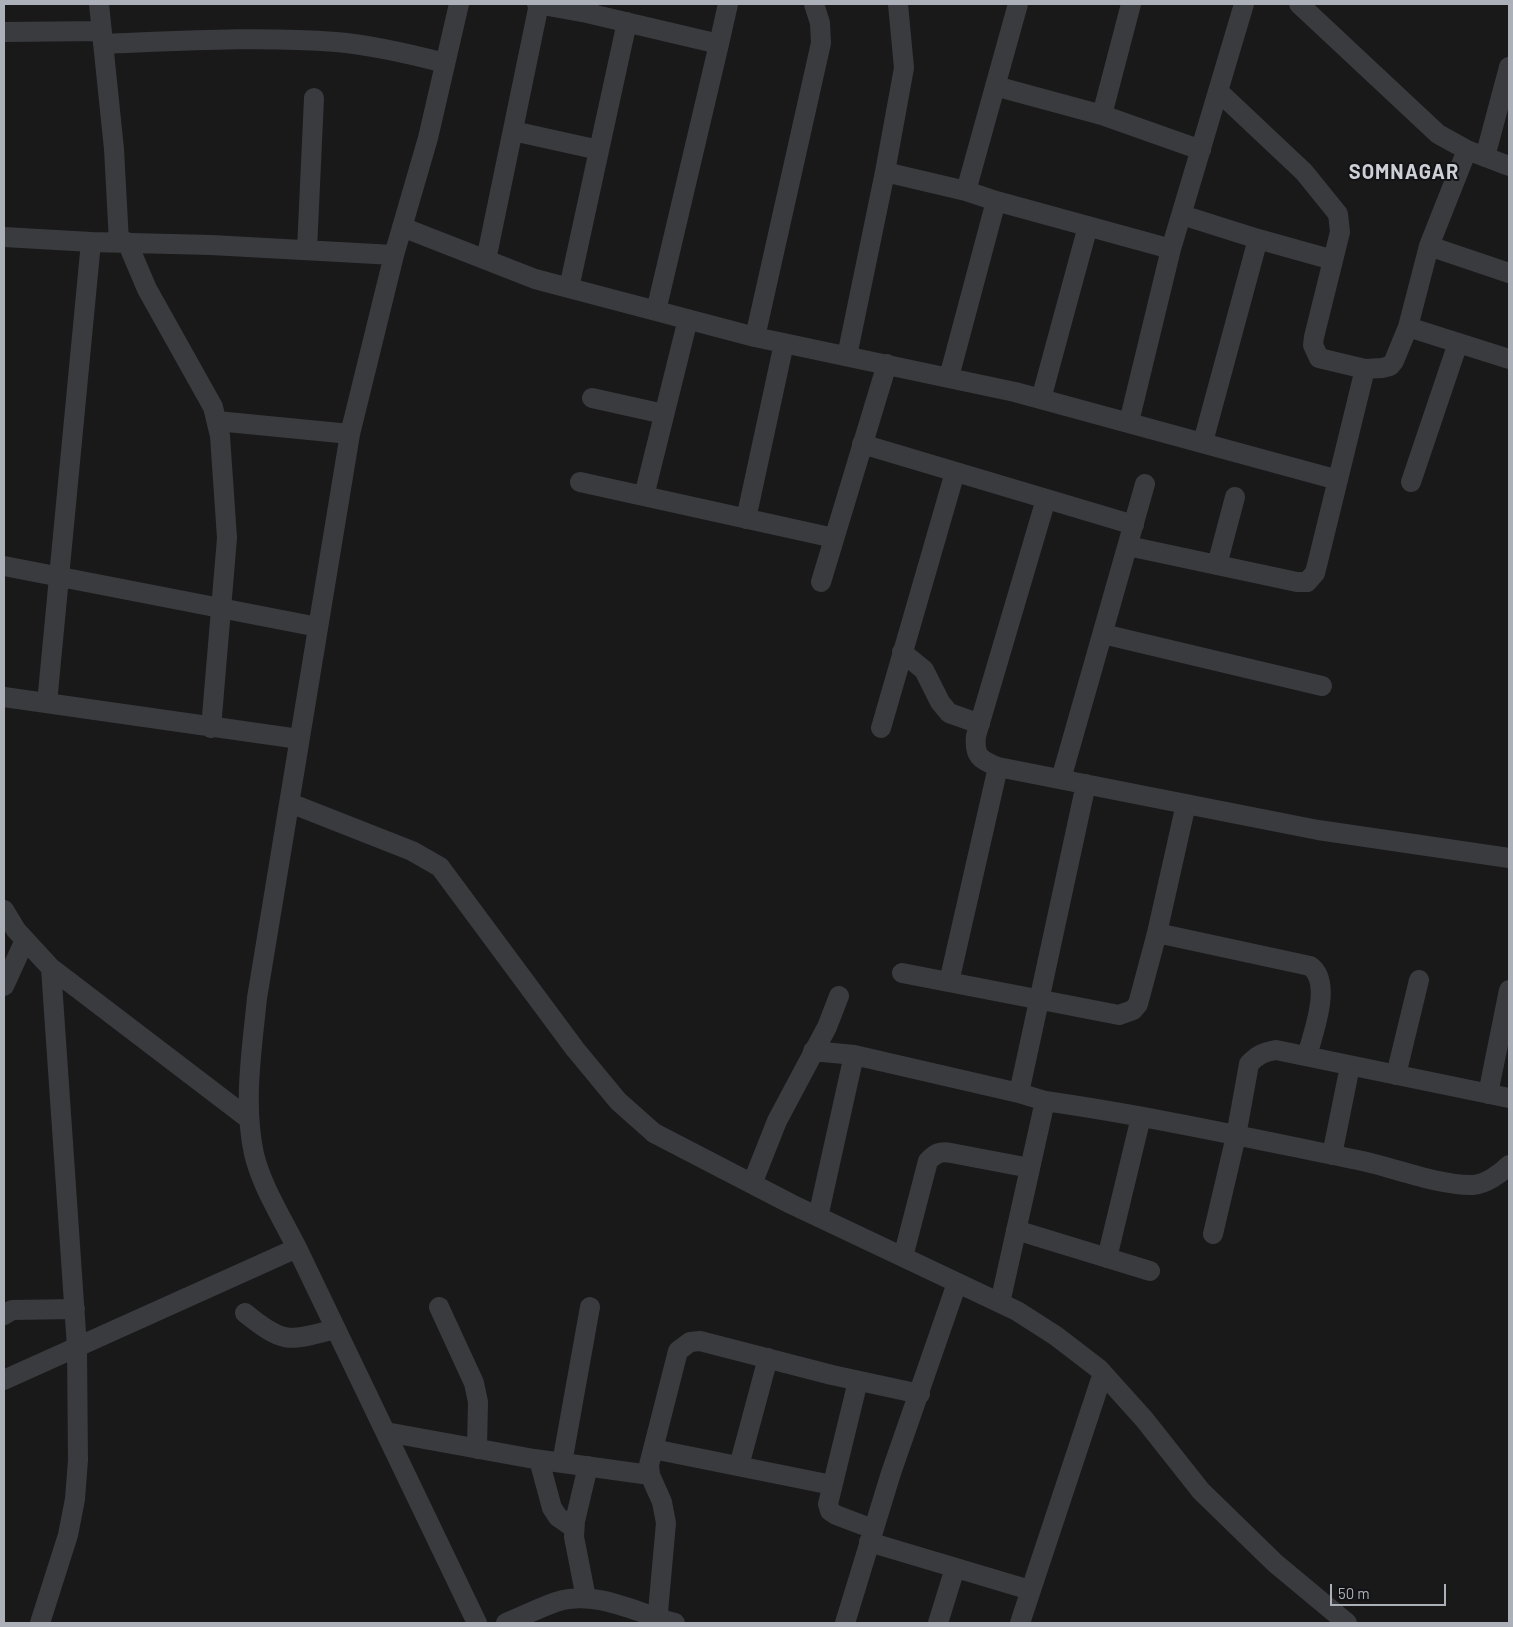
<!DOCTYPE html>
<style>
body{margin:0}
#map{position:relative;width:1513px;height:1627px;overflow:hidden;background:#19191a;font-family:Barlow,sans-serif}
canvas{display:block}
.frame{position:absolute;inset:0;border:5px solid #acb0b9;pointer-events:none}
.scale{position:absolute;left:1330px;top:1584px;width:116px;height:22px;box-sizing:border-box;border:2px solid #acb0b9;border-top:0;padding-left:6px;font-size:15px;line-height:18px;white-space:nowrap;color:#acb0b9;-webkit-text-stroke:4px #131315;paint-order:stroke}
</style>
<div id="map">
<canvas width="1513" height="1627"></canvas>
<div class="frame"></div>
<div class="scale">50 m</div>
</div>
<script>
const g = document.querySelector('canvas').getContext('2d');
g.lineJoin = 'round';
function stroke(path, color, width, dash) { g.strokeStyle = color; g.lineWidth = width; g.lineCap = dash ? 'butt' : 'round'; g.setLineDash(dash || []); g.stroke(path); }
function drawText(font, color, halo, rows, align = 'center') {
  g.font = font + ' Barlow,sans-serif'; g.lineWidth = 4; g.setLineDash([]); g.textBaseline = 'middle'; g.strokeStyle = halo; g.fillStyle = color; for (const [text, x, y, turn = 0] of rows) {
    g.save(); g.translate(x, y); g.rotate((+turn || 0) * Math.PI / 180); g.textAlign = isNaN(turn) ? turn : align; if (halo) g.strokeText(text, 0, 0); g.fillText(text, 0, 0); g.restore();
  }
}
stroke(new Path2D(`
 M99,4L114,149L119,242
 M459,4L428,138L394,255L350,434L257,998C252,1049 243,1103 254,1154C262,1187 282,1218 297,1248L477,1623
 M537,4L587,13L589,4
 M898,4L904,68L885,172L966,191
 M1131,4L1102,115L1201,150
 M1299,4L1438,134L1467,150L1509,166
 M587,13L719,44L728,4
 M4,32L101,31
 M103,44C180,41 259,36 336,42C373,45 410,54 445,63
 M995,86L1102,115
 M1218,91L1304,172L1338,214L1340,232L1314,337L1313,345L1319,358L1365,369L1382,368L1390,366L1394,361L1408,327L1429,246L1467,150
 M513,131L599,150
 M1485,157L1509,67
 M996,201L966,191L1018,4
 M1182,215L1258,239L1203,442
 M402,227L535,279L755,337L1015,392L1338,480
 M4,237L91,242L211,245L394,255
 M1258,239L1333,260
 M127,242L147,289L213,407L220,436L227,538L211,728
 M1429,246L1509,273
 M307,250L314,98
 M486,260L539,4
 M569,288L627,22
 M656,311L719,44
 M1408,327L1509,359
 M755,337L821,43L820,23L814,4
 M847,356L885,172
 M949,377L996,201L1171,249
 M592,398L664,414
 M1041,399L1088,226
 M217,421L350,434
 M1129,422L1171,249L1244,4
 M862,444L1134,525
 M580,482L834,538
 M1411,482L1458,343
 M644,496L688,319
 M1046,499L976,736C974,756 980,760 998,767L1318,830L1509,858
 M746,519L784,343
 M1128,546L1297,582H1307L1315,573L1319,557L1365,369
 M1217,565L1235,497
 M4,566L318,627
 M821,582L887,364
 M1103,634L1322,686
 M902,652L924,670L940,702L949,713L980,724
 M4,697L299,739
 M47,703L91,242
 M881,728L955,472
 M1061,779L1145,484
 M290,803L412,851L440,867L575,1049L618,1101L654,1133L791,1204L1017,1311L1056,1336L1099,1369L1144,1419L1201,1491L1275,1563L1347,1623
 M4,910L16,930L51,968L249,1119
 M1157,933L1310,966C1333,982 1313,1033 1307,1056
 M902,973L1119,1015L1133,1010L1138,1004L1157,933L1186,804
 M949,982L998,767
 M4,986L25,940
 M813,1051L854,1055L1019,1093
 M1396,1075L1419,980
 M1488,1094L1509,990
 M1045,1101L1019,1093L1086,784
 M1332,1155L1350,1066
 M752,1184L777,1121L827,1027L839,996
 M818,1217L854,1055
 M1016,1230L1150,1271
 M1213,1234L1236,1136L1249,1064C1257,1055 1264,1052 1276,1050L1509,1098
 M903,1257L928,1161C936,1153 940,1151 951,1153L1030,1168
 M1107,1258L1141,1117
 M1000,1303L1045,1101C1150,1116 1254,1139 1358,1160C1392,1167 1439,1186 1473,1185C1486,1184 1500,1174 1509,1165
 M439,1307L474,1383L478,1402L477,1449
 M245,1313C285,1345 288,1341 336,1329
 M4,1315L12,1310L75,1309
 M4,1380L297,1248
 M858,1381L828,1504L830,1511L836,1515L873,1529
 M386,1432L534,1459L650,1475
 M653,1449L832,1485
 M539,1460L552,1508L558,1517L574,1528
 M562,1463L590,1307
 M739,1466L768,1358
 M869,1542L1030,1590
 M586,1598L574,1537L575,1521L588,1466
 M40,1623L68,1535L75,1499L78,1460L77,1347L51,968
 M506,1623C523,1616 539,1608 556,1602C597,1589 636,1613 675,1623
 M657,1623L666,1523L662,1502L650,1475L649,1465L678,1351L690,1342L700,1341L832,1375L920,1394
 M845,1623L891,1473L957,1283
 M938,1623L955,1568
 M1020,1623L1103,1373`), '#3a3b3f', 20);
g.letterSpacing = '1px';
drawText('bold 20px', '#cccfd6', '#131315', [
 ["SOMNAGAR",1404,172]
]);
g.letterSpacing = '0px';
</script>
